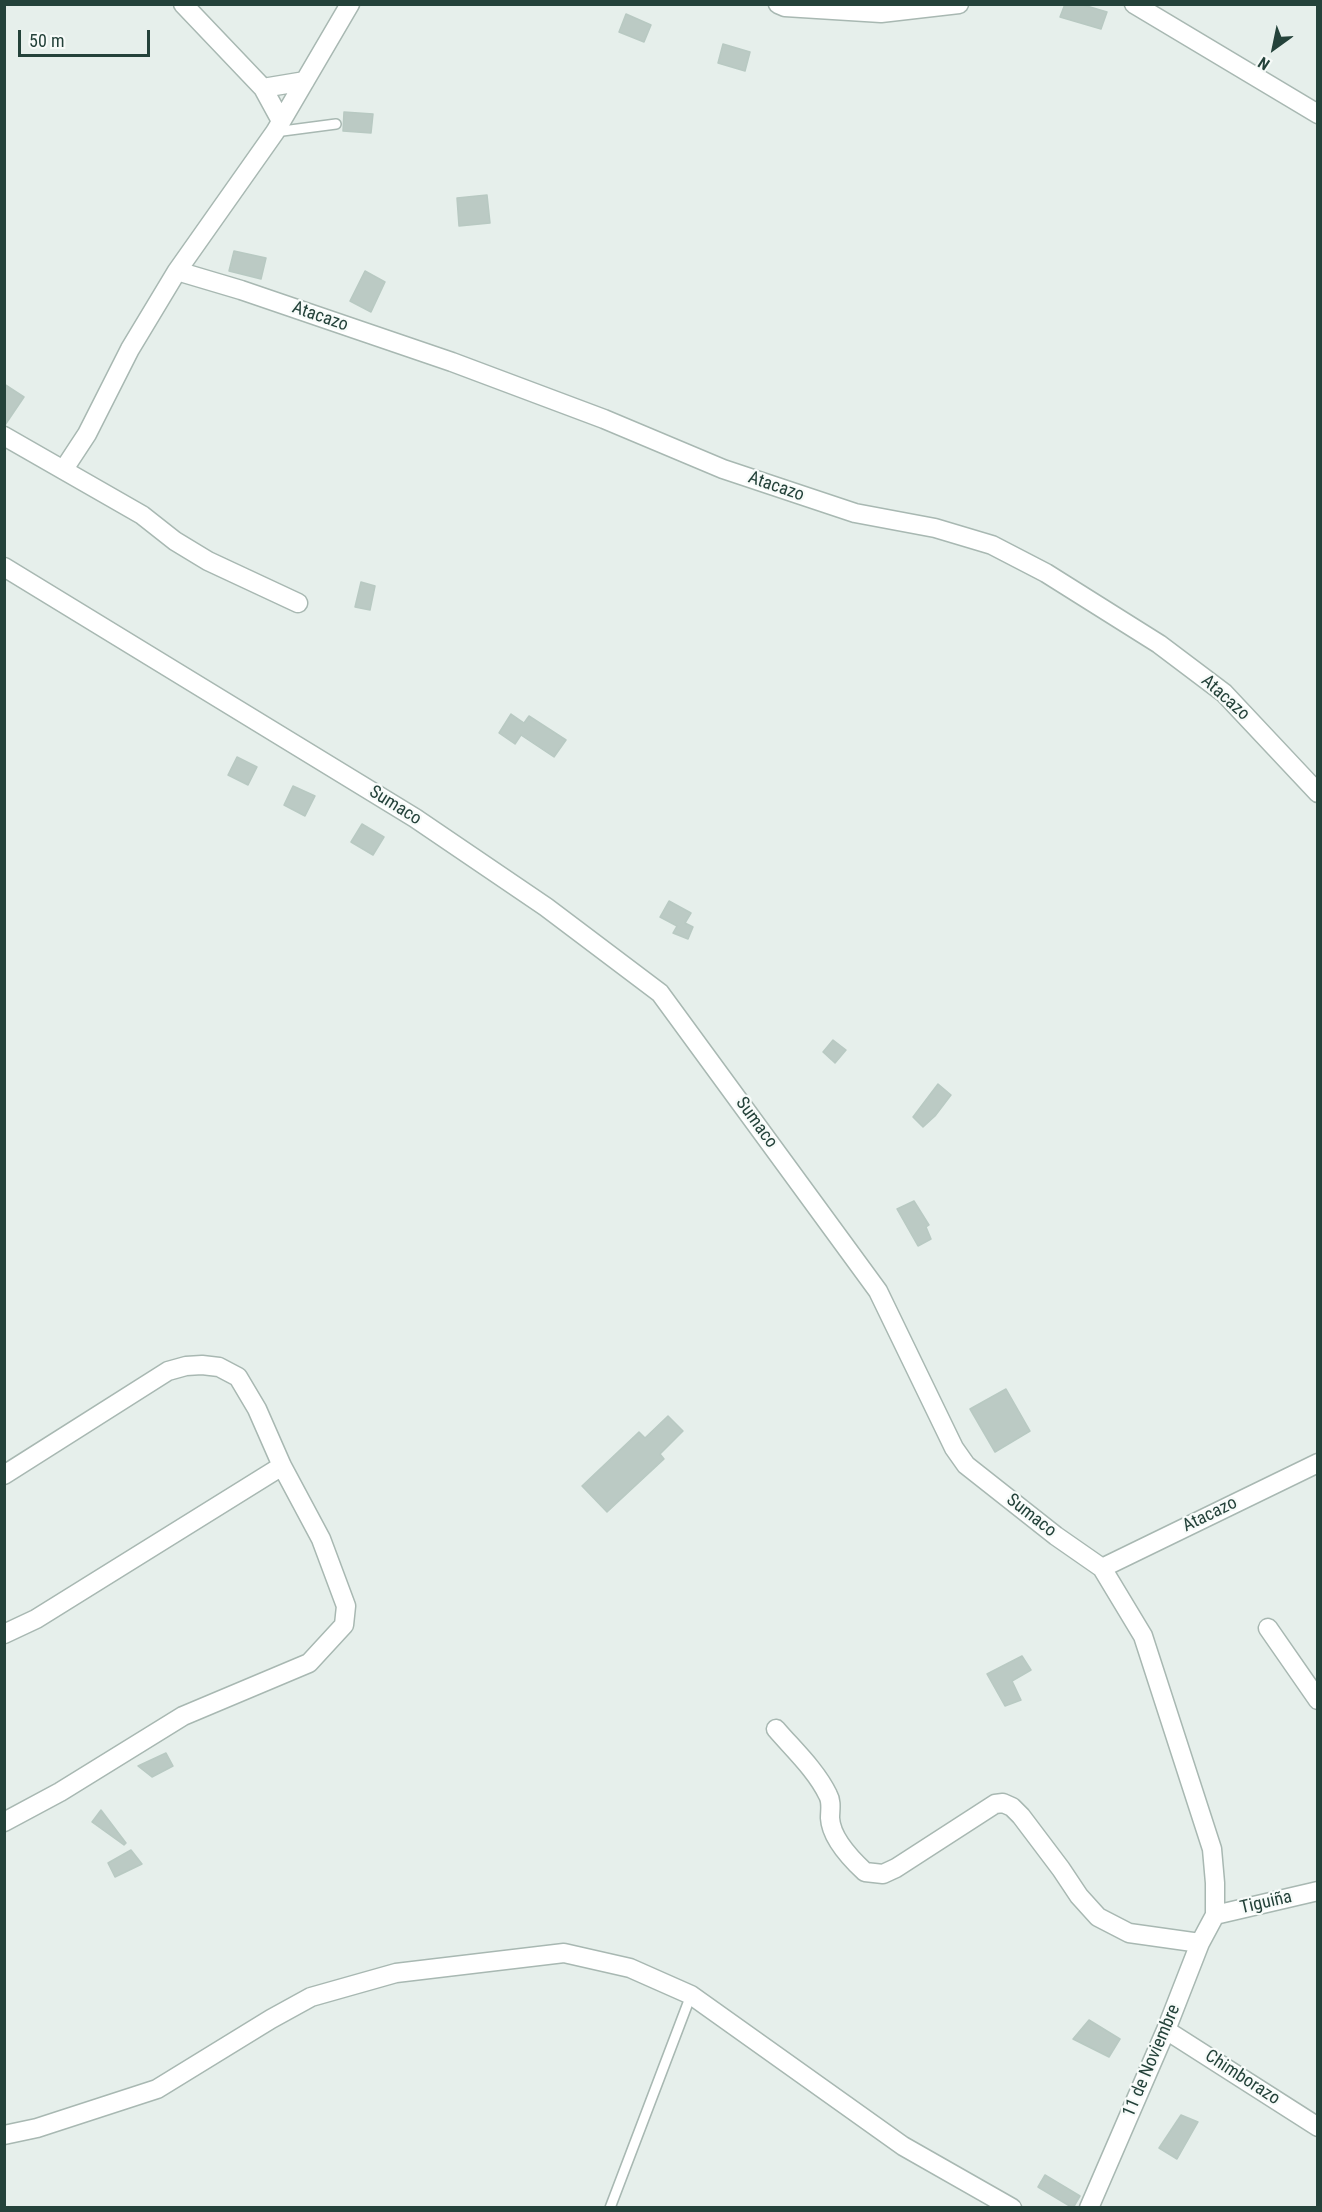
<!DOCTYPE html>
<meta charset="utf-8">
<style>
body{margin:0}
#map{position:relative;width:1322px;height:2212px;overflow:hidden;background:#e6efeb;font-family:"Roboto Condensed",sans-serif}
canvas{display:block}
.frame{position:absolute;inset:0;border:6px solid #24423a;pointer-events:none}
.north{position:absolute;left:1244px;top:18px;width:60px;height:60px;-webkit-text-stroke:4px #f7fbf9;paint-order:stroke;rotate:213deg;font-size:16px;font-weight:700;line-height:24px;text-align:center;color:#24423a}
.north::after{content:'';display:block;margin:auto;width:21px;height:27px;background:#24423a;clip-path:polygon(50% 0,100% 100%,50% 72%,0 100%)}
.scale{position:absolute;left:18px;top:30px;width:132px;height:27px;box-sizing:border-box;border:3px solid #24423a;border-top:0;padding-left:8px;font-size:18px;line-height:21px;white-space:nowrap;color:#24423a;-webkit-text-stroke:4px #f7fbf9;paint-order:stroke}
</style>
<div id="map">
<canvas width="1322" height="2212"></canvas>
<div class="frame"></div>
<div class="north">N</div>
<div class="scale">50 m</div>
</div>
<script>
const g = document.querySelector('canvas').getContext('2d');
g.lineJoin = 'round';
function fill(path, color) { g.fillStyle = color; g.fill(path, 'evenodd'); }
function stroke(path, color, width, dash) { g.strokeStyle = color; g.lineWidth = width; g.lineCap = dash ? 'butt' : 'round'; g.setLineDash(dash || []); g.stroke(path); }
function drawText(font, color, halo, rows, align = 'center') {
  g.font = font + ' "Roboto Condensed",sans-serif'; g.lineWidth = 4.5; g.setLineDash([]); g.textBaseline = 'middle'; g.strokeStyle = halo; g.fillStyle = color; for (const [text, x, y, turn = 0] of rows) {
    g.save(); g.translate(x, y); g.rotate((+turn || 0) * Math.PI / 180); g.textAlign = isNaN(turn) ? turn : align; if (halo) g.strokeText(text, 0, 0); g.fillText(text, 0, 0); g.restore();
  }
}
const building = new Path2D(`
 M1065,4H1080L1107,12L1101,29L1060,17Z
 M626,14L651,25L644,42L619,32Z
 M723,44L750,52L745,71L718,63Z
 M344,112L373,114L371,133L343,131Z
 M487,195L490,223L459,226L457,198Z
 M234,251L266,258L261,279L229,271Z
 M365,271L385,282L371,312L350,301Z
 M4,384L24,397L5,425H4Z
 M361,582L375,586L370,610L355,607Z
 M511,714L524,723L529,716L566,740L554,757L521,735L515,744L499,733Z
 M237,757L257,767L248,785L228,775Z
 M293,786L315,796L305,816L284,805Z
 M362,824L384,837L373,855L351,842Z
 M669,901L691,913L685,923L693,927L688,939L673,933L677,926L660,917Z
 M833,1040L846,1050L835,1063L823,1052Z
 M938,1084L951,1095L935,1116L923,1127L913,1117Z
 M914,1201L929,1225L926,1227L931,1239L918,1246L897,1209Z
 M1006,1389L1030,1431L995,1452L970,1409Z
 M668,1416L683,1431L660,1454L664,1459L607,1512L582,1486L639,1432L645,1438Z
 M1022,1656L1031,1670L1012,1681L1021,1700L1005,1706L987,1674Z
 M166,1753L173,1766L152,1777L138,1766Z
 M101,1810L126,1843L124,1845L92,1822Z
 M131,1850L142,1864L115,1877L108,1863Z
 M1089,2020L1120,2039L1109,2057L1073,2039Z
 M1181,2115L1198,2122L1177,2159L1159,2148Z
 M1045,2175L1080,2196L1073,2208L1038,2187Z`);
fill(building, '#bbcac4');
stroke(building, '#b8c9c2', 1.5);
const service = new Path2D(`
 M275,132L336,124
 M610,2208L691,1995`);
const minor = new Path2D(`
 M183,4L263,88L281,121
 M778,4L785,7L881,13L959,4
 M1134,4L1318,114
 M263,88L305,81
 M177,271L241,290L452,362L604,419L723,469L855,513L935,528L992,545L1046,573L1159,644L1224,693L1318,793
 M4,436L142,515L175,541L208,561L298,603
 M64,469L87,434L130,349L177,271L275,132L350,4
 M4,567L415,818L546,907L660,993L878,1291L954,1448L966,1465L1056,1536L1102,1568L1143,1636L1212,1849L1215,1883V1915L1200,1943L1166,2030L1089,2208
 M4,1475L168,1371L186,1366L202,1365L219,1367L238,1377L257,1409L282,1466L321,1539L346,1606L344,1625L309,1663L183,1716L60,1792L4,1822
 M1102,1568L1318,1463
 M1268,1628L1318,1700
 M4,1634L36,1619L282,1466
 M776,1729C793,1749 816,1770 828,1795C832,1802 830,1810 830,1818C831,1838 851,1859 865,1872L883,1874L896,1868L995,1804L1003,1803L1012,1807L1021,1816L1061,1869L1079,1896L1098,1917L1129,1933L1200,1943
 M1215,1915L1318,1891
 M1166,2030L1318,2127
 M4,2135L37,2128L157,2089L271,2019L311,1997L396,1973L564,1953L630,1968L691,1995L903,2146L1012,2208`);
stroke(service, '#a8b8b2', 12);
stroke(minor, '#a8b8b2', 21);
stroke(service, '#fff', 9);
stroke(minor, '#fff', 18);
drawText('18px', '#24423a', '#f7fbf9', [
 ["Atacazo",320,317,19],
 ["Atacazo",776,487,19],
 ["Atacazo",1225,698,42],
 ["Sumaco",395,806,32],
 ["Sumaco",756,1123,54],
 ["Atacazo",1210,1515,-26],
 ["Sumaco",1031,1516,38],
 ["Tiguiña",1266,1903,-13],
 ["11 de Noviembre",1152,2061,-67],
 ["Chimborazo",1242,2078,33]
]);
</script>
